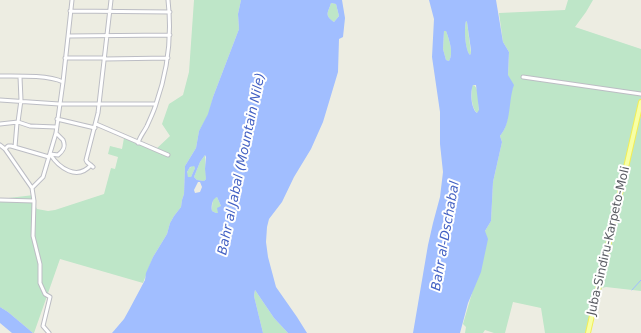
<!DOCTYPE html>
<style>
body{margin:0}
canvas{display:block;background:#edede2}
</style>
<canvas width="641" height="333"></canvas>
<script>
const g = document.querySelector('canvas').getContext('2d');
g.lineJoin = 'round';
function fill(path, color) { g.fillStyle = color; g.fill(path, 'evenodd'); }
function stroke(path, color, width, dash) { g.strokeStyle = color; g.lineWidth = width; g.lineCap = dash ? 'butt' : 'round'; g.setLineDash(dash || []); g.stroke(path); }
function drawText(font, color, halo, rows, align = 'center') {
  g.font = font + ' "DejaVu Sans",sans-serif'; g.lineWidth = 4; g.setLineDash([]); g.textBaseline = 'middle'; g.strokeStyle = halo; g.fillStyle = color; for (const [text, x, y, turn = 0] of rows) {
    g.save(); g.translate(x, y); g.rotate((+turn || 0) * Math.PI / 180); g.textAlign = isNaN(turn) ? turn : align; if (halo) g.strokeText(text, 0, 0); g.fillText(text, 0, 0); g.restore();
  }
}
fill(new Path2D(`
 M194,0H241L238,14L239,29L213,97L209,114L199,131L196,148L185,166L184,194L182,200L181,207L174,216L170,223L167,234L153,257L143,283L60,259L34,333H33L8,312L0,307V199L34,195L35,205L37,209L48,211L55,210L104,194L111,168L115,169L118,157L108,154L110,146L122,149L124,138L155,150L170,136L162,124L169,104L183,95L189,72Z
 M568,0H593L586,12L575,27L641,49V291L606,287L602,288L590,333H545L541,308L513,302L505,333H494L485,330L483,333H465L466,327L463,324L472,293L485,231L491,221L493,182L502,142L500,136C512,122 506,102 513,87L508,76L509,52L503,42L499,13L565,10Z
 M331,3L336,4L339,16L334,22C324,15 328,13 331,3Z
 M466,21L467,22L471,53L470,55C465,50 464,29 466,21Z
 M444,31H446C449,39 454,53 449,61L446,60L443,49Z
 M474,85C480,91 478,102 479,111L477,113C471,108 471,93 472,86Z
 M205,155L206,179L204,181L197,180L194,177L200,162Z
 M194,165L195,168L191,177H188C185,173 189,167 194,165Z
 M217,197L221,206L218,213H216L212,211C212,207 212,202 214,198Z
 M255,290L274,318L288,333H263L254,296Z`), '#bee6c8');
fill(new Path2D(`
 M241,0H342L345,18L343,37L339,39L338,72L323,122L311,149L294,177L282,202L269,219L267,227L266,242L268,257L276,287L297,317L307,333H288L274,318L255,290L254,296L263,333H112L124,319L129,310L145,280L146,273L153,257L167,234L170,223L174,216L181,207L182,200L184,194L185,166L196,148L199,131L208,114L213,97L239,29L238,14ZM331,3L336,4L339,16L334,22C324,15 328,13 331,3ZM205,155L206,157L205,169L206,179L204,181L197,180L194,177L200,162ZM194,166L195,168L191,177H188L187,172L190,167ZM198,182H200L202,187L200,192L195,193L194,190ZM217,197L221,206L217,208L218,213H216L212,211C211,206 212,199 217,197Z
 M429,0H496L503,42L509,52L508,75L514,85C508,101 512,122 500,136L502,142L493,182L491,221L485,231L488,239L481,272L468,303L460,333H413L428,245L433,223L440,197L443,172L440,144V112L432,57L434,19ZM466,21L467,22L471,50V53L470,55C465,50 464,28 466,21ZM444,31H446C449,39 454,53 449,61L446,60L443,49ZM473,85H476L479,110L477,113C471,109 470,91 473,85Z
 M0,307L8,312L33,333H12L0,323Z`), '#a1beff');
stroke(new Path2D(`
 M632,290L641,280`), '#a1beff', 1);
const minor = new Path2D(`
 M70,11L170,12
 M68,36L170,35
 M65,58H105
 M105,59L168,58
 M0,76C18,76 48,75 63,82
 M523,77L641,94
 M0,100L59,104H156
 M57,119L95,128
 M18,122L30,126L56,127
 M0,124L18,122L21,100L20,77
 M96,124L168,155
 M138,143C140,136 144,132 147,126C150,119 154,111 156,104C168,70 172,35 168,0
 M0,145L5,149L32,188L34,201L33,236L40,264V283L45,294L50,297L43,326L49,333
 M15,147L17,123
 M5,149L8,146H11L49,157
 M50,154C59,168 77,181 91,165
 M50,154L58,155C63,151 66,147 63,140L56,133
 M93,167L87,162L86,160L98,113L111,0
 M32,188L43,177L56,133L63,82L72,0
 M0,200L34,201`);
const major = new Path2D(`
 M588,333L641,102`);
stroke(minor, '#bcbdc4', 5);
stroke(major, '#f2ee56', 6);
stroke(minor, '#fff', 3);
stroke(major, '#f7ffa6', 4);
drawText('12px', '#5a5c63', '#fff', [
 ["Juba-Sindiru-Karpeto-Moli",609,241,-77]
]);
drawText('italic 13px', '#4260c3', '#fff', [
 ["Bahr al Jabal (Mountain Nile)",242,164,-78],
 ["Bahr al-Dschabal",446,236,-80]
]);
</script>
